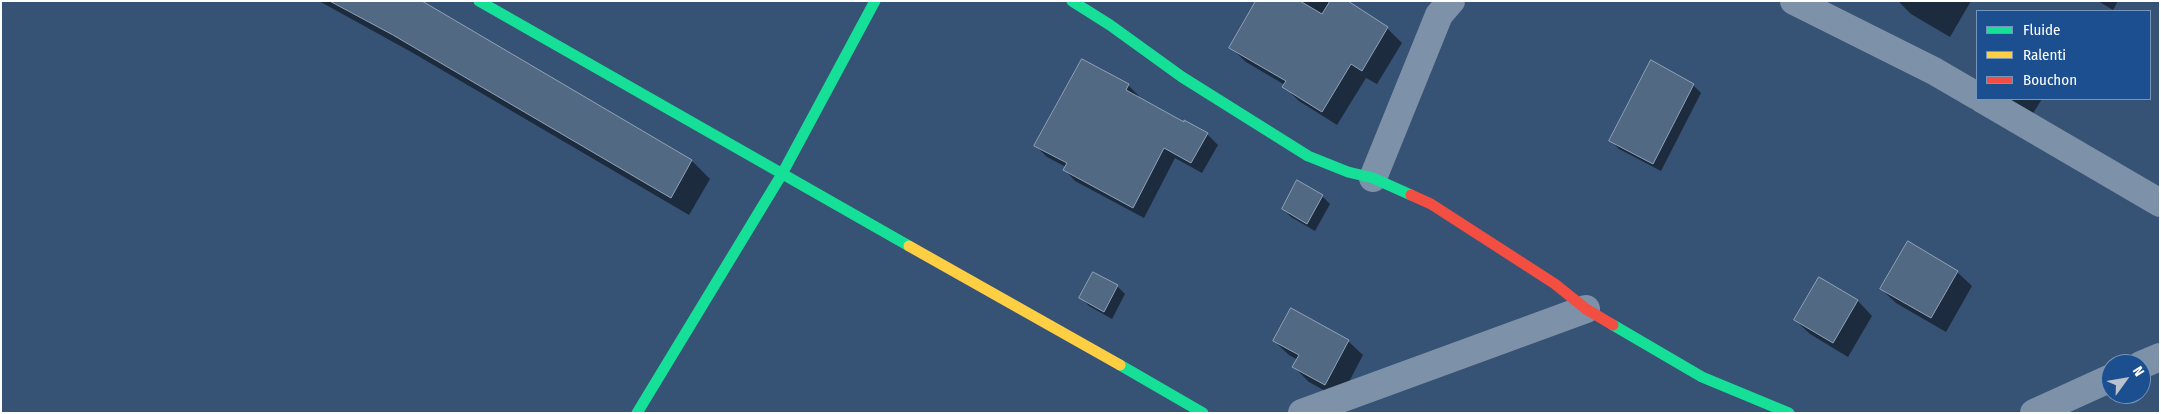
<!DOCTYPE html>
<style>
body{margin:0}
#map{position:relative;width:2161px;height:414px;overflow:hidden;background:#365274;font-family:"Fira Sans Condensed",sans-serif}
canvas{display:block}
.frame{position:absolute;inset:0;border:2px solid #fff;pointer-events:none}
.legend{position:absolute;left:1976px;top:10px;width:175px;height:90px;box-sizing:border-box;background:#1b4f8f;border:1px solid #7695bc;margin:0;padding:6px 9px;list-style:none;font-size:15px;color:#fff}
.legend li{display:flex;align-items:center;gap:10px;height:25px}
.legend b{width:25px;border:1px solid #7695bc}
.north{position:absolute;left:2101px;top:354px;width:50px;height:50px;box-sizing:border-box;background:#1b4f8f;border:1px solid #7695bc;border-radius:50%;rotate:58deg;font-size:14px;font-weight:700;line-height:20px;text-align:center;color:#fff}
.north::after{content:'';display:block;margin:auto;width:18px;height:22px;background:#b9c2ce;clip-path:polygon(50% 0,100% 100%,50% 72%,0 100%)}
</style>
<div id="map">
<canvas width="2161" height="414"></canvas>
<div class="frame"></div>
<ul class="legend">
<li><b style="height:6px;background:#16e098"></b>Fluide</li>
<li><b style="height:6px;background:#ffcf43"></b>Ralenti</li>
<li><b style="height:6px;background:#f24e42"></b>Bouchon</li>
</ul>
<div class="north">N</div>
</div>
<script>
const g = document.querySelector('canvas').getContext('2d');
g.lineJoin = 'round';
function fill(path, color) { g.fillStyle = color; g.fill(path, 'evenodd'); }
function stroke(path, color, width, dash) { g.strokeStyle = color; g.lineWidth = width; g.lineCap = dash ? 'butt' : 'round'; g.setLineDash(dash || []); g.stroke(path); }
fill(new Path2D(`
 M319,1H419L692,161L710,179L689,215L413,53Z
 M1257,1H1345L1387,28L1402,43L1377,84L1366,78L1337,125L1299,101L1284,87L1285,85L1246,62L1231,48Z
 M1898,1H1971L1950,37L1911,14Z
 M2098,1H2118L2113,10Z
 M1128,85L1139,96L1138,98L1207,134L1218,145L1202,173L1175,158L1144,218L1075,181L1065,170L1066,167L1047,157L1036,146Z
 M1693,85L1701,93L1661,171L1619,149L1611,141Z
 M2005,99H2042L2032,115Z
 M1322,196L1330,204L1315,231L1291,217L1283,209Z
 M1957,272L1972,286L1946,332L1896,303L1881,289Z
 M1093,273L1117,286L1125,294L1112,319L1089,306L1081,298Z
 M1820,279L1858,301L1872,316L1848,357L1810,334L1795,320Z
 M1274,341H1348L1363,355L1340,399L1309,382L1294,367L1298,360L1289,355Z`), '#0007');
const building = new Path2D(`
 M330,1H422L692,160L671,198L393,35Z
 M1256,1H1300L1322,14L1330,1H1348L1388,27L1362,71L1351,64L1322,112L1282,87L1286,81L1229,48Z
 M1082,59L1129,84L1126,90L1184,122V120L1208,133L1191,163L1164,148L1133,208L1063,170L1067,163L1034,146Z
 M1651,60L1694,84L1653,164L1609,141Z
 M1297,180L1323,195L1307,224L1282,209Z
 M1908,241L1958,271L1931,318L1880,289Z
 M1093,272L1118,285L1104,312L1079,298Z
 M1819,277L1858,300L1833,343L1794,320Z
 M1291,308L1349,340L1325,385L1292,367L1299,355L1273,341Z`);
fill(building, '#526984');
stroke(building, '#92a2b6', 1);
stroke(new Path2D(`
 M1794,1L1934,71L1977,96
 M1982,99L2160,203
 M1373,178L1439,15L1451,1
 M2141,365L2160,357
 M1302,413L1586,309
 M2034,413L2111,378`), '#7d92a8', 28);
stroke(new Path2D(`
 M479,1L909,246
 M1072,1L1110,25L1182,77L1308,156L1348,172L1373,178L1411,195
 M1613,325L1702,377L1789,413
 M1120,365L1203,413
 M637,413L782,174L875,1`), '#16e098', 11);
stroke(new Path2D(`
 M909,246L1120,365`), '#ffcf43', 11);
stroke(new Path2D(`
 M1411,195L1431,204L1555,284L1586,309L1613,325`), '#f24e42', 11);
</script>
